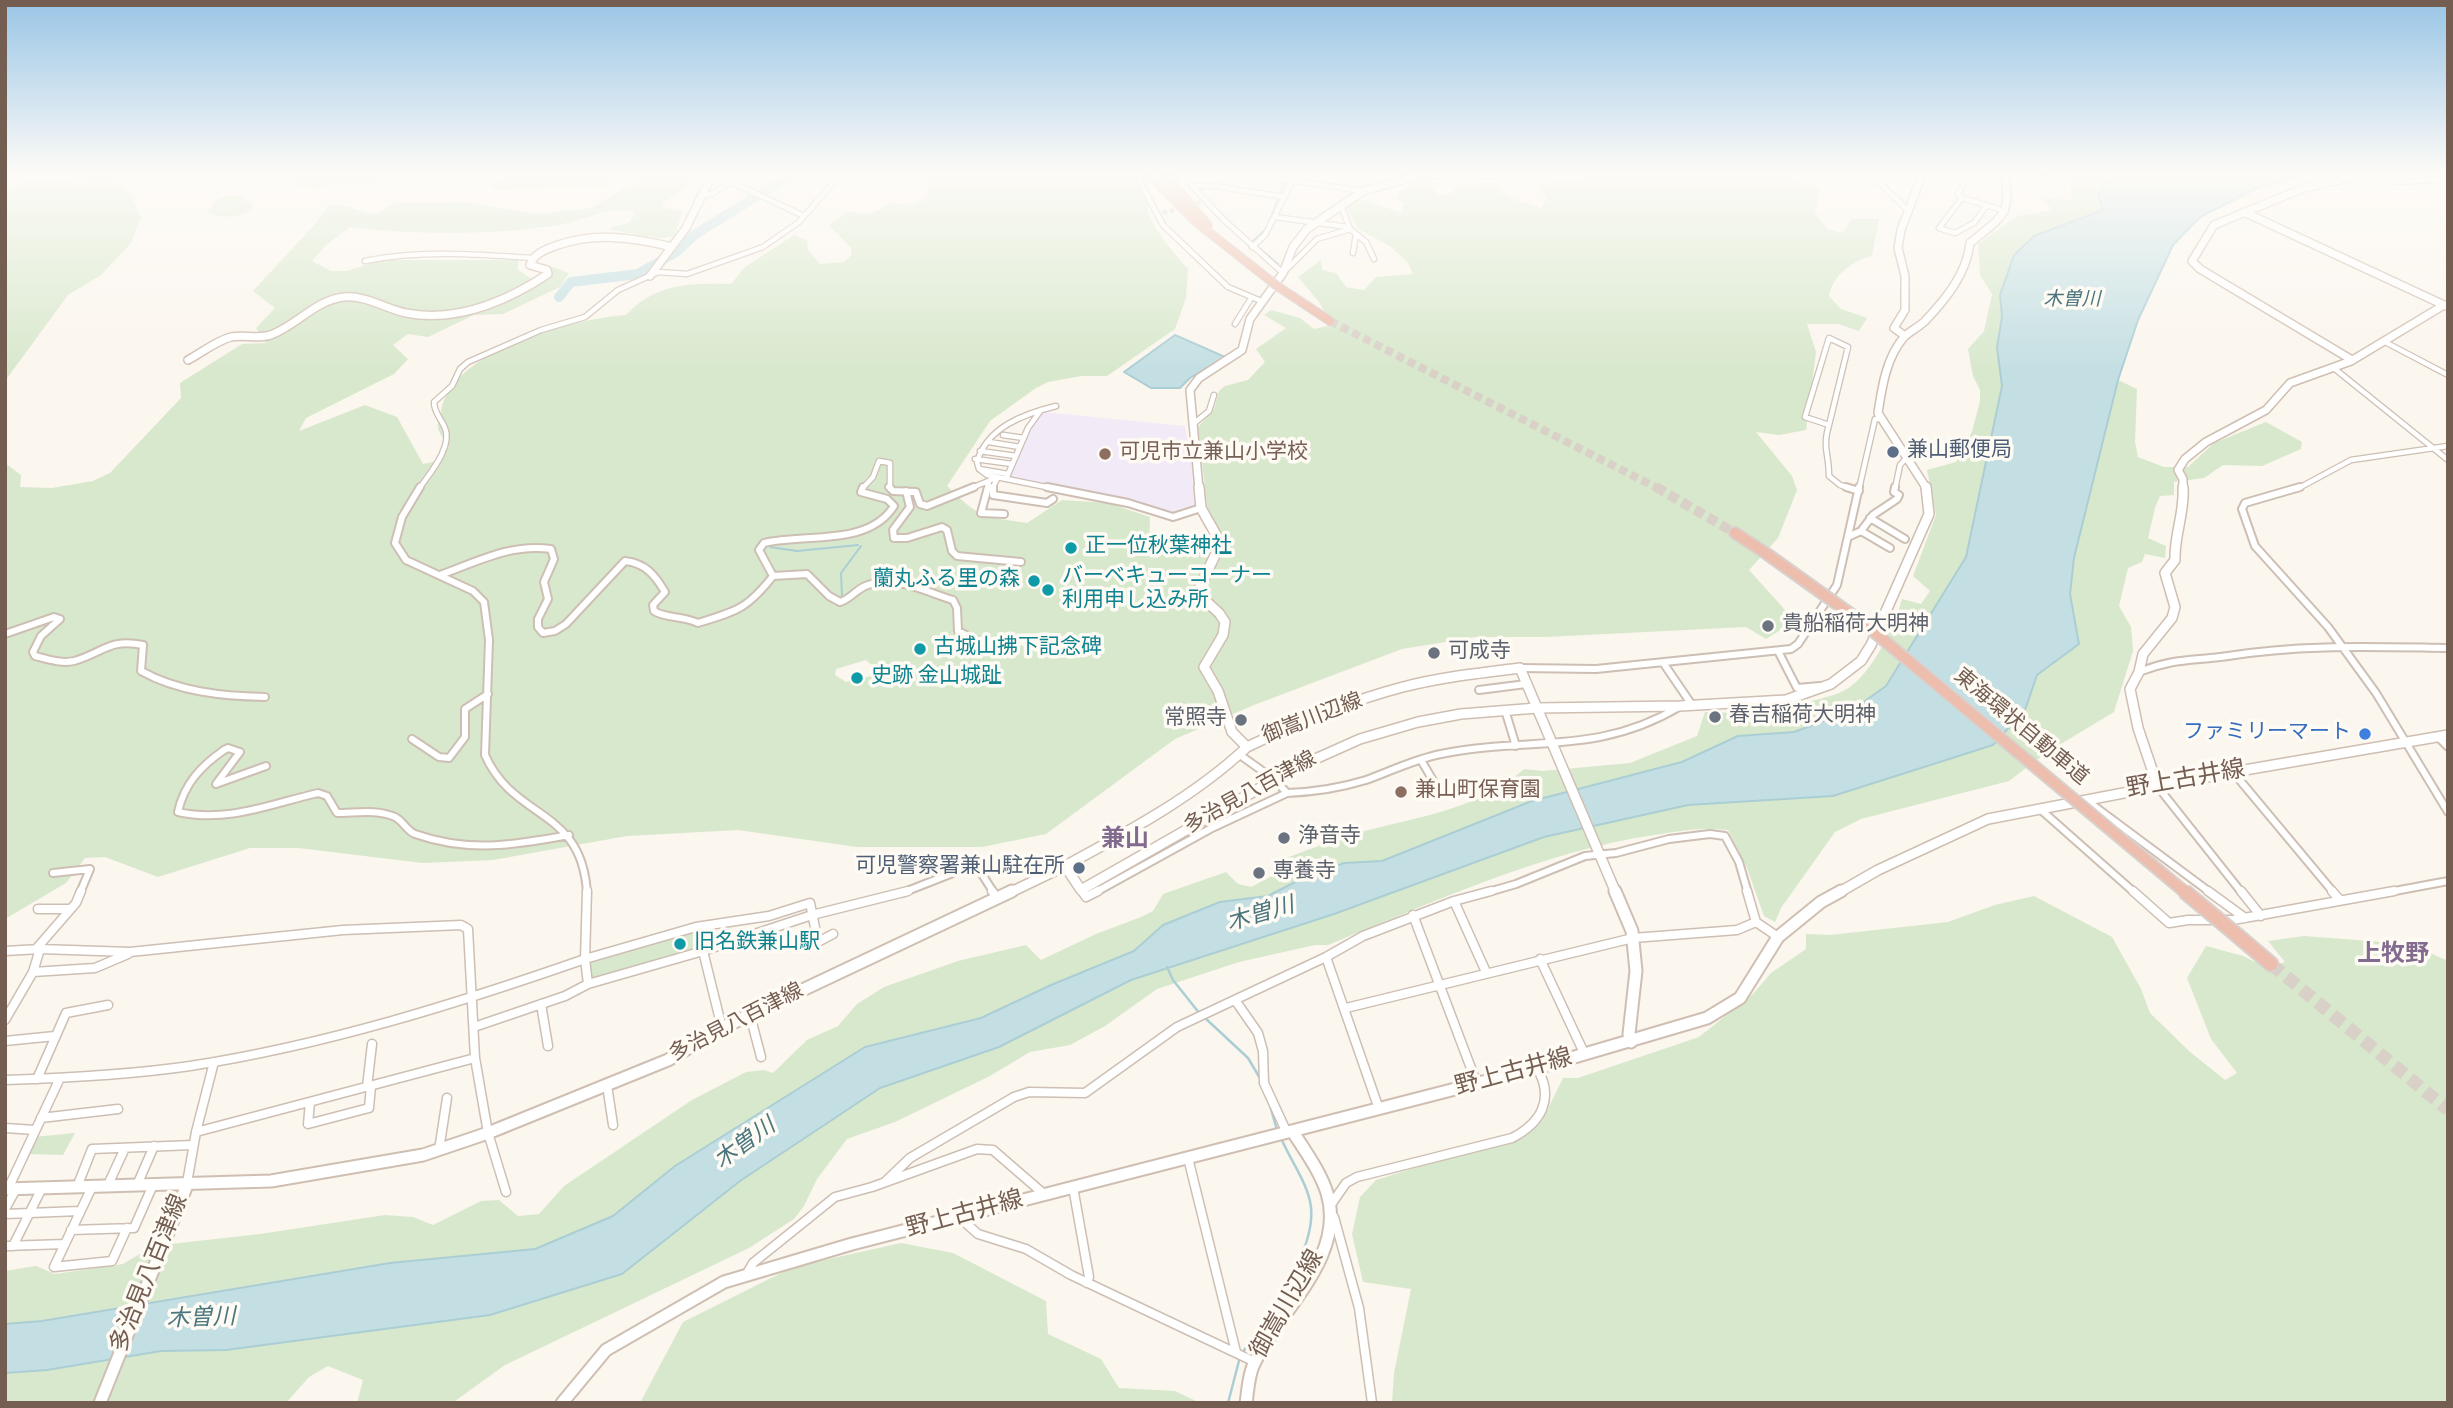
<!DOCTYPE html>
<meta charset="utf-8">
<style>
body{margin:0}
#map{position:relative;width:2453px;height:1408px;overflow:hidden;background:#fbf6ee;font-family:Overpass,sans-serif}
canvas{display:block}
.frame{position:absolute;inset:0;border:7px solid #745e52;pointer-events:none}
</style>
<div id="map">
<canvas width="2453" height="1408"></canvas>
<div class="frame"></div>
</div>
<script>
const g = document.querySelector('canvas').getContext('2d');
g.lineJoin = 'round';
function fill(path, color) { g.fillStyle = color; g.fill(path, 'evenodd'); }
function stroke(path, color, width, dash) { g.strokeStyle = color; g.lineWidth = width; g.lineCap = dash ? 'butt' : 'round'; g.setLineDash(dash || []); g.stroke(path); }
function drawText(font, color, halo, rows, align = 'center') {
  g.font = font + ' Overpass,"Noto Sans JP",sans-serif'; g.lineWidth = 7; g.setLineDash([]); g.textBaseline = 'middle'; g.strokeStyle = halo; g.fillStyle = color; for (const [text, x, y, turn = 0] of rows) {
    g.save(); g.translate(x, y); g.rotate((+turn || 0) * Math.PI / 180); g.textAlign = isNaN(turn) ? turn : align; if (halo) g.strokeText(text, 0, 0); g.fillText(text, 0, 0); g.restore();
  }
}
fill(new Path2D(`
 M1043,412L1185,426L1199,504L1195,508L1176,513H1164L1123,499L1009,478L1031,430Z`), '#f3eaf8');
fill(new Path2D(`
 M86,172H112L111,181L129,191L141,217L131,243L101,275L68,295L5,381V192C27,172 54,179 81,183Z
 M268,172H420L373,184L338,183L314,189L299,186L297,180Z
 M518,172H615L604,187L492,189L489,183L512,177Z
 M642,172H685L690,177C687,193 672,194 662,204L664,208L683,211L674,237L661,238L610,230L612,227L628,223L636,213C607,204 581,223 553,226C486,235 416,235 350,227L326,245L312,261L331,271H347L382,260H518V270L532,279L540,274L542,263L569,273L560,287L503,314L474,315L428,337L408,334L393,345L408,359L394,374L306,418L299,431L365,405L397,417L423,464L442,460L449,447C446,442 439,434 438,428C437,424 440,416 441,412C450,350 573,319 626,315C655,283 691,283 731,284L745,267L794,235L807,240L808,250L820,264L844,262L851,255V248L829,225L848,211L870,214L891,203L912,205L927,198L929,172H1139C1150,186 1144,198 1149,214C1155,231 1176,256 1188,269L1186,298L1175,329L1107,376H1081L1048,382L1036,388L990,421L947,486C981,519 981,516 1027,523L1062,500L1108,503L1150,517L1149,544L1198,545L1211,557L1224,551L1227,545L1207,506L1198,427L1214,409L1219,391L1225,386L1248,380L1265,362L1256,349L1286,328L1264,315L1271,310L1300,318L1314,329L1331,325L1320,303L1298,277L1321,260L1322,270L1336,273L1346,287L1364,290L1376,277L1413,274L1408,263L1390,246L1358,229L1347,208L1360,199L1402,213L1404,204L1397,199L1401,189L1428,179L1437,195L1451,193L1458,181L1495,184L1506,196L1541,208L1547,198L1538,188L1544,182L1581,181L1592,172H1785L1795,179L1820,188L1815,212L1827,229L1843,233L1851,219H1879L1872,256C1852,261 1833,275 1829,296L1841,309L1867,318L1859,331L1838,324H1807L1816,352L1806,430L1779,435L1756,432L1792,476L1797,490L1778,538L1749,570L1795,621L1766,639L1746,627L1546,637H1476L1402,649L1254,705L1175,739L1046,834L982,847H857L738,830L627,836L493,860L423,863L298,848H250L158,877L105,857L85,858L66,883L5,919V463L21,475L20,487L52,488L93,481L110,473L181,398L180,383L242,344L266,343L256,328L275,308L253,291L316,223L327,206L339,205L374,214L396,203H405L466,202L535,214L592,208L629,185ZM1049,633L1059,637L1060,642L1034,648L1006,642V636ZM866,660L875,668L871,676L846,682L835,675L836,669Z
 M2082,172H2111L2098,195L2104,210L2034,236L2000,296L2002,317L1997,347L2002,386L1966,557L1886,686L1851,711L1794,732L1738,736L1682,762L1532,801L1382,861L1344,863L1299,880L1268,896L1220,902L1163,925L1134,951L1051,985L981,1018L865,1047L675,1166L613,1216L535,1249L390,1263L42,1321L5,1324V1271L36,1266L55,1274L123,1264L153,1246L260,1234L385,1215L413,1217L433,1225L481,1201L499,1200L518,1216L539,1214L564,1186L692,1100L746,1072L764,1070L773,1073L807,1040L838,1026L857,1004L884,987L958,961L1026,945L1041,960L1096,934L1141,917L1153,911L1163,894L1226,872L1238,884L1251,887L1276,874L1283,859C1304,852 1324,843 1344,837C1404,818 1477,813 1524,769L1543,771L1630,763L1697,736L1705,712L1735,713L1742,722L1774,721C1790,702 1816,702 1839,693C1868,683 1894,628 1902,599L1921,604L1930,591L1913,576L1936,515L1927,470L1956,462L1972,432L1980,401V390L1973,376L1968,349L1984,331L1992,294L1980,275L1978,244L2017,216L2052,210L2042,198L2072,200L2070,180Z
 M224,196H240L253,205L251,211C236,217 221,220 207,212L217,199Z
 M2118,380L2137,389L2135,442L2138,457L2164,467H2188L2214,443L2266,422L2302,442L2301,449L2262,466L2223,465L2204,478L2174,482V495L2160,496L2155,508L2148,538L2166,546L2165,558L2145,554L2142,562L2128,568L2119,606L2131,627L2133,651L2114,712L2046,753L2009,781L1861,819L1835,832L1781,908L1775,922L1764,916L1747,868L1728,830C1702,827 1679,831 1654,835C1541,852 1434,902 1328,945H1315L1239,962L1157,989L1105,1026L1070,1045L1030,1052L990,1076L895,1122L847,1139L817,1179L804,1206L794,1219L749,1248L505,1365L455,1401L357,1403L363,1380L328,1366L309,1377L286,1403H5V1373L47,1370L161,1351L226,1350L490,1315L622,1274L740,1181L880,1088L1000,1047L1131,980L1334,914L1544,837L1688,805L1833,796L1993,745L2025,710L2037,675L2079,644L2070,594L2074,558Z
 M2034,896L2112,937L2141,989L2150,1013L2190,1052L2225,1080L2237,1073L2211,1039L2187,978L2206,946L2243,956L2267,968L2285,962L2268,941L2304,936L2410,944L2448,961V1403H1392L1394,1373L1411,1289L1363,1282L1352,1234L1360,1197L1376,1180L1512,1138L1542,1121L1563,1078H1578L1699,1037L1753,994L1771,973L1806,949V934L1830,935L1948,922L1995,905Z
 M692,930L698,952L591,980L589,960Z
 M75,1133L63,1155L26,1154L33,1137Z
 M901,1243L953,1253L1046,1301L1048,1334L1101,1359L1119,1388L1175,1391L1200,1403H640L683,1322L793,1267Z`), '#d8e8cd');
const water = new Path2D(`
 M2111,172H2315L2258,188L2200,217L2173,245L2138,320L2118,380L2074,558L2070,594L2079,644L2037,675L2025,710L1993,745L1833,796L1688,805L1544,837L1334,914L1131,980L999,1047L880,1088L740,1181L622,1274L490,1315L226,1350L161,1351L47,1370L5,1373V1324L42,1321L390,1263L535,1249L613,1216L675,1166L865,1047L981,1018L1051,985L1134,951L1163,925L1220,902L1268,896L1299,880L1344,863L1382,861L1532,801L1682,762L1738,736L1794,732L1851,711L1886,686L1966,557L2002,386L1997,347L2002,317L2000,295L2014,255L2034,236L2103,210L2098,195Z
 M1175,335L1225,357L1190,378L1180,388H1151L1124,372Z`);
fill(water, '#c4dfe3');
stroke(water, '#abced4', 2);
stroke(new Path2D(`
 M1287,177L1289,172
 M1280,193L1285,182
 M1278,199L1266,229L1252,242L1278,264
 M770,547L797,551L858,545
 M842,596L841,573L861,546`), '#abced4', 2);
stroke(new Path2D(`
 M1167,967L1173,980L1200,1014
 M1204,1017L1248,1058L1261,1080
 M1269,1102L1277,1130
 M1243,1352C1266,1314 1316,1254 1311,1207C1308,1183 1290,1160 1281,1138
 M1228,1403L1240,1357`), '#abced4', 2.5);
stroke(new Path2D(`
 M559,297L571,282L638,274L676,252L694,235L796,172`), '#c4dfe3', 10);
stroke(new Path2D(`
 M1163,213L1204,201`), '#d9d0c7', 4.5, [4.5, 2.5]);
stroke(new Path2D(`
 M1330,321L1659,489`), '#d9d0c7', 8, [8, 4.5]);
stroke(new Path2D(`
 M1656,487L1735,533`), '#d9d0c7', 10, [10, 5]);
stroke(new Path2D(`
 M2271,964L2448,1110`), '#d9d0c7', 13, [13, 7]);
const streetFar2 = new Path2D(`
 M1233,172L1363,191
 M1461,172L1498,177L1530,172
 M1868,172L1909,211
 M1909,172L1923,174
 M2039,172H2045
 M2379,172L2396,182L2448,179
 M716,175L804,216
 M1139,180L1163,225L1228,287L1261,301
 M1963,186L1958,194L1962,198L2006,211
 M700,196L711,194L747,172
 M1284,197L1216,186H1192L1224,220L1283,273L1317,239L1350,229L1341,205
 M1962,198L1939,228L1955,233L1974,223L1987,205
 M1275,217L1348,227
 M1350,229L1366,242L1374,259
 M1252,247L1265,235L1293,180
 M1353,253L1356,234
 M365,261C420,250 476,254 532,258
 M1235,324L1250,300
 M1829,338L1848,347L1829,425L1805,417Z
 M2387,343L2448,375
 M2335,369L2448,460
 M1192,425L1209,411L1214,395
 M1829,425C1822,448 1829,453 1829,476L1840,485L1852,489
 M1003,435L1024,438
 M989,442L1020,447
 M980,451L1016,456
 M975,459L1012,464
 M979,469L1008,474
 M1006,479L1028,428L1041,410
 M419,489C429,474 453,447 445,428C441,418 434,413 434,402L452,386L460,369L468,362L541,330L585,317L618,290L658,272L687,274L763,247L799,222L843,172
 M862,489L873,477L879,461L890,463V489
 M969,489L998,477
 M987,489L989,482
 M992,489L997,479
 M1056,489L987,475L979,469L977,462C987,427 1024,414 1056,406
 M1859,489L1875,419H1881
 M1895,489L1900,465L1908,456
 M2297,489L2351,460L2448,446`);
const streetFar1 = new Path2D(`
 M420,487L402,517L395,543L406,560L473,591L484,602L489,640L485,755C514,821 582,807 587,893
 M889,487L893,491L916,492L920,504L927,506L974,487
 M988,487L981,513L1004,514
 M993,487V495L1047,503L1053,499
 M1047,487L1128,503L1173,517L1201,508
 M1846,487L1859,491
 M2300,487L2245,503L2242,509L2255,546L2328,627L2376,693L2448,812
 M906,491L910,507L893,530L894,538H907L942,527L947,530L952,551L957,556L1021,562
 M1870,518L1905,539
 M1861,531L1890,548
 M1848,537L1861,531L1873,515L1897,499L1899,495L1894,492L1895,487
 M440,575C477,562 511,543 551,549L554,559L544,582L548,599L538,619V627L543,633L555,631L566,624L625,561C645,563 655,575 665,592L653,605L654,611C664,618 683,616 698,623C737,611 747,609 773,576L807,574L829,596L840,602C851,599 857,588 868,585C896,575 926,592 953,600L957,608L958,631L992,649
 M773,576L759,550L764,543C806,533 868,547 894,506L887,499L861,492L863,487
 M5,634L54,617L60,619L41,636L33,652L35,656C47,659 62,664 74,661C103,653 109,638 143,645L141,671C179,692 222,696 265,697
 M1778,651L1797,688L1820,686
 M1664,664L1692,705
 M1520,668L1596,669L1791,649L1798,644L1837,585L1859,487
 M2139,672C2173,658 2194,661 2228,656C2301,644 2375,647 2448,648
 M1479,690L1526,684
 M1505,710L1516,746
 M2438,737L2448,747
 M412,739L439,757L449,758L465,737V709L488,694
 M1240,755L1275,780L1287,793C1314,792 1340,788 1366,780C1391,771 1415,759 1441,754C1529,736 1596,756 1679,707
 M1421,760L1438,789
 M266,766L216,784L240,752L228,748L224,750C201,766 184,784 178,812C228,823 270,804 318,793L327,796L337,813C356,813 377,809 395,817C403,821 407,831 415,834C469,853 515,845 569,835
 M2233,772L2334,893
 M2158,787L2242,893
 M2086,800L2211,893
 M2040,809L2135,893
 M53,873L90,869L80,893
 M1081,890L1083,893
 M902,893L958,871L978,868L994,893
 M1094,893L1210,829L1287,793
 M1485,893L1516,884L1585,856L1616,853L1669,839L1710,834L1725,836L1739,862L1748,893
 M2384,893L2448,881`);
const street = new Path2D(`
 M992,891L997,898
 M1082,891L1086,897L1098,891
 M1747,891L1756,922L1778,937
 M2133,891L2169,923L2188,920H2233L2394,891
 M2208,891L2245,918
 M2241,891L2261,916
 M2332,891L2339,899
 M38,909H69
 M1413,915L1477,1084
 M36,949L76,903L81,891
 M5,951L40,949L130,952L343,930L461,925L468,929L475,1058L488,1133L506,1192
 M703,951L722,1028
 M1326,957L1379,1109
 M1540,959L1585,1055
 M33,972L95,968L128,954
 M1486,972L1454,901L1491,891
 M588,984L585,959L696,927L769,916L810,903L818,942L833,934
 M1235,1000L1258,1033L1263,1051L1264,1083L1287,1133
 M541,1004L548,1046
 M1346,1008L1633,938L1737,930L1756,922
 M750,1015L761,1057
 M5,1020L33,972L40,949
 M474,1027L565,996L588,984L703,951L812,915L908,891
 M5,1041L55,1036
 M37,1079L66,1013L108,1005
 M5,1080C67,1078 129,1075 190,1066C325,1045 456,1004 585,959L587,891
 M607,1085L613,1125
 M367,1087L372,1044
 M310,1102L308,1124L369,1108L371,1086
 M41,1118L118,1109
 M5,1128L35,1130
 M196,1132L475,1058
 M439,1150L447,1098
 M1188,1158L1236,1352
 M886,1181L910,1158L1014,1097L1029,1092L1085,1093L1177,1027L1326,957L1363,936L1454,901
 M187,1183L196,1132L214,1062
 M137,1185L154,1146
 M77,1187L92,1149L193,1145
 M92,1187L54,1267L112,1261L127,1228
 M107,1187L125,1148
 M1073,1187L1089,1277L1087,1283
 M8,1189L60,1078
 M1330,1206L1346,1183L1357,1177L1512,1138C1541,1123 1555,1099 1537,1068
 M5,1209L16,1189
 M5,1214L79,1211
 M1334,1217L1359,1308L1372,1403
 M960,1218L978,1234L1026,1249L1071,1275L1255,1362
 M71,1230L134,1228L153,1185
 M5,1246L65,1244
 M13,1246L42,1188
 M746,1275L753,1263L835,1197L872,1187L977,1149L993,1150L1045,1195`);
const secondaryFar2 = new Path2D(`
 M2244,212L2446,306
 M650,276L686,228L709,181L720,172
 M1905,336L1894,328L1905,310V276L1898,248L1901,230L1923,172
 M188,360C201,353 216,341 231,337C244,334 261,340 273,334C298,324 316,300 344,297C366,295 386,309 406,313C456,323 507,301 548,274L547,270L530,265C534,254 544,250 555,246C594,232 632,237 672,247
 M2352,360L2200,269L2192,261L2214,225L2304,188L2374,172
 M1199,489L1190,390L1199,378L1242,350L1250,319L1283,273L1293,247L1307,229L1363,191L1417,176L1460,172
 M1927,489L1878,413C1882,387 1886,358 1904,337C1910,331 1919,327 1925,321C1946,299 1967,273 1970,243C2001,217 2013,216 2004,172
 M2183,489V479L2178,470L2185,459L2206,442L2266,410L2290,383L2351,361L2444,305`);
const secondaryFar1 = new Path2D(`
 M1199,487L1201,508L1219,540L1218,549L1197,593L1219,613L1225,622L1223,635L1204,667L1218,691L1232,732L1247,747C1297,723 1349,701 1403,687C1441,677 1481,673 1520,668L1616,893
 M2158,787L2138,728L2130,689L2139,672L2143,654L2172,618L2175,607L2165,573L2175,560C2174,535 2185,512 2183,487
 M1065,866C1128,832 1195,796 1247,747
 M1009,893L1065,866L1081,890L1295,768L1360,739L1418,722L1461,714L1537,708L1680,706L1786,700L1831,684L1861,661L1871,645L1929,514L1926,487
 M1838,893L1878,870L1988,819L2233,772L2448,735`);
const secondary = new Path2D(`
 M1615,891L1632,931L1636,971L1629,1034L1631,1042
 M5,1189L271,1181L423,1155L488,1133L668,1060L722,1028L1012,891
 M100,1403L187,1185
 M562,1403L606,1350L724,1282L852,1244L1537,1068L1707,1018L1740,998L1778,937L1821,902L1841,891
 M1246,1403C1248,1391 1248,1378 1253,1366C1277,1312 1347,1258 1327,1193C1320,1171 1305,1151 1293,1132`);
const highwayFar2 = new Path2D(`
 M1146,172L1196,222L1267,278
 M1163,172L1208,225
 M1277,286L1330,321`);
const highwayFar1 = new Path2D(`
 M1735,533L1767,554`);
const highway = new Path2D(`
 M2238,936L2271,964`);
stroke(streetFar2, '#cdbfb4', 7);
stroke(streetFar1, '#cdbfb4', 10);
stroke(street, '#cdbfb4', 11);
stroke(secondaryFar2, '#cfbfb2', 10);
stroke(secondaryFar1, '#cfbfb2', 12);
stroke(secondary, '#cfbfb2', 15);
stroke(highwayFar2, '#d8d2cf', 10);
stroke(highwayFar1, '#d8d2cf', 14);
stroke(highway, '#d8d2cf', 17);
stroke(streetFar2, '#fff', 4.5);
stroke(streetFar1, '#fff', 6);
stroke(street, '#fff', 8);
stroke(secondaryFar2, '#fff', 7);
stroke(secondaryFar1, '#fff', 9);
stroke(secondary, '#fff', 11);
stroke(highwayFar2, '#edbdad', 8);
stroke(highwayFar1, '#edbdad', 10);
stroke(highway, '#edbdad', 13);
const highwayBridgeFar2 = new Path2D(`
 M1267,278L1277,286`);
const highwayBridgeFar1 = new Path2D(`
 M1767,554L1862,622L2186,893`);
const highwayBridge = new Path2D(`
 M2184,891L2238,936`);
stroke(highwayBridgeFar2, '#d8d2cf', 10, []);
stroke(highwayBridgeFar1, '#d8d2cf', 14, []);
stroke(highwayBridge, '#d8d2cf', 17, []);
stroke(highwayBridgeFar2, '#edbdad', 8);
stroke(highwayBridgeFar1, '#edbdad', 10);
stroke(highwayBridge, '#edbdad', 13);
const sky = g.createLinearGradient(0, 0, 0, 369);
sky.addColorStop(0, '#99c5e6');
sky.addColorStop(0.47, '#fdfbf7');
sky.addColorStop(1, '#fdfbf700');
g.fillStyle = sky;
g.fillRect(0, 0, 2453, 369);
for (const [x, y, r, color] of [
 [1893,452,7,"#5c6f8a"],
 [1105,454,7,"#8d6e63"],
 [1071,548,7,"#0f9aa8"],
 [1034,581,7,"#0f9aa8"],
 [1048,590,7,"#0f9aa8"],
 [1768,626,7,"#6b7280"],
 [920,649,7,"#0f9aa8"],
 [1434,653,7,"#6b7280"],
 [857,678,7,"#0f9aa8"],
 [1715,717,7,"#6b7280"],
 [1241,720,7,"#6b7280"],
 [2365,734,7,"#3f7fe0"],
 [1401,792,7,"#8d6e63"],
 [1284,838,7,"#6b7280"],
 [1079,868,7,"#5c6f8a"],
 [1259,873,7,"#6b7280"],
 [680,944,7,"#0f9aa8"]
]) { const dot = new Path2D(); dot.arc(x, y, r, 0, 2 * Math.PI); g.fillStyle = color; g.fill(dot); stroke(dot, '#fefaf4', 2.5); }
drawText('italic 19px', '#4b767e', '#fefaf4', [
 ["木曽川",2072,301]
]);
drawText('21px', '#4e5e75', '#fefaf4', [
 ["兼山郵便局",1907,452],
 ["可児警察署兼山駐在所",1065,868,"right"]
], 'left');
drawText('21px', '#785e54', '#fefaf4', [
 ["可児市立兼山小学校",1119,454],
 ["兼山町保育園",1415,792]
], 'left');
drawText('21px', '#0d838f', '#fefaf4', [
 ["正一位秋葉神社",1085,548],
 ["バーベキューコーナー",1062,578],
 ["利用申し込み所",1062,602],
 ["蘭丸ふる里の森",1020,581,"right"],
 ["古城山拂下記念碑",934,649],
 ["史跡 金山城趾",871,678],
 ["旧名鉄兼山駅",694,944]
], 'left');
drawText('21px', '#5b616d', '#fefaf4', [
 ["貴船稲荷大明神",1782,626],
 ["可成寺",1448,653],
 ["春吉稲荷大明神",1729,717],
 ["常照寺",1227,720,"right"],
 ["浄音寺",1298,838],
 ["専養寺",1273,873]
], 'left');
drawText('21px', '#745e52', '#fefaf4', [
 ["御嵩川辺線",1313,720,-21],
 ["東海環状自動車道",2020,728,40],
 ["多治見八百津線",1251,794,-29],
 ["多治見八百津線",737,1024,-27]
]);
drawText('21px', '#366cbe', '#fefaf4', [
 ["ファミリーマート",2351,734]
], 'right');
drawText('italic 23px', '#4b767e', '#fefaf4', [
 ["木曽川",1261,916,-16],
 ["木曽川",746,1145,-36],
 ["木曽川",201,1320,-2]
]);
drawText('24px', '#745e52', '#fefaf4', [
 ["野上古井線",2186,781,-10],
 ["野上古井線",1514,1074,-15],
 ["野上古井線",965,1216,-15],
 ["多治見八百津線",151,1274,-68],
 ["御嵩川辺線",1289,1305,-60]
]);
drawText('bold 24px', '#836b8f', '#fefaf4', [
 ["兼山",1125,841],
 ["上牧野",2393,956]
]);
</script>
